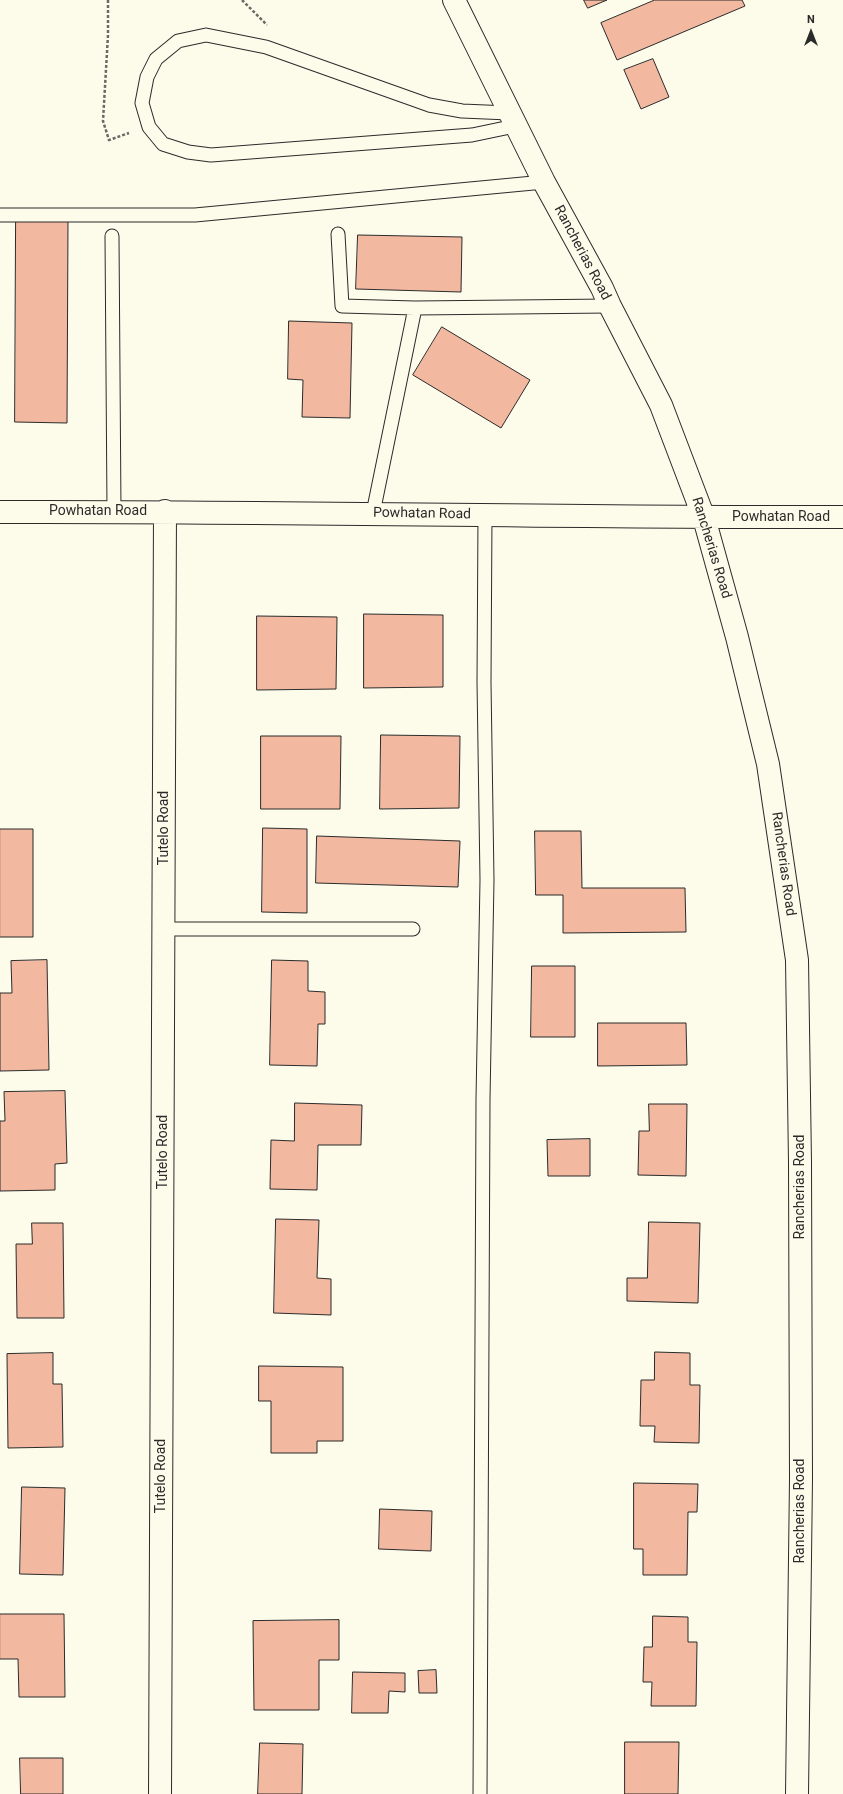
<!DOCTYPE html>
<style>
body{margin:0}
#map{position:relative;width:843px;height:1794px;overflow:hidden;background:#fdfbea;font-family:Roboto,sans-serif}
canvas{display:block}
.north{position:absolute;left:791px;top:12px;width:40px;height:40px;-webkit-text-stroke:3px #fdfbea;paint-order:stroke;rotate:0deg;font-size:11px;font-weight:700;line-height:16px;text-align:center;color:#2b2b2b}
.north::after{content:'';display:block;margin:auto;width:14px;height:18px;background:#2b2b2b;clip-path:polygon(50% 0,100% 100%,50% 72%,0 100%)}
</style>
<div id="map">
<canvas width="843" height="1794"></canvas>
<div class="north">N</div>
</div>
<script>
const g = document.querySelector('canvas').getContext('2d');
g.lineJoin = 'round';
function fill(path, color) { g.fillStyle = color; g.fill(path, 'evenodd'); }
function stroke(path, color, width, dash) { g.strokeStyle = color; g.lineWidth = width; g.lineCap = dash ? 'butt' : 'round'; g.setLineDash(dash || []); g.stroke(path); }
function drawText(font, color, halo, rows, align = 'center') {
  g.font = font + ' Roboto,sans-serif'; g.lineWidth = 3; g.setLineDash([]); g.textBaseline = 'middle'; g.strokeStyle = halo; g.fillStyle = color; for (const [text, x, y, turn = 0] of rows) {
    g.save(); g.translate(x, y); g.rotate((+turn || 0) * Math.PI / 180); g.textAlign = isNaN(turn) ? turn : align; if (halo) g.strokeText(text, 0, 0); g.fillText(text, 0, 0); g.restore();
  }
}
const building = new Path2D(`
 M584,0H607L588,8Z
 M655,0H742L745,6L617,60L601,23Z
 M653,59L669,97L641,109L624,70Z
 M16,220L68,221L67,423L15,422Z
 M358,235L462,237L461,292L356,289Z
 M289,321L352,323L350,418L302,417L303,380L288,379Z
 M442,327L530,380L501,428L413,375Z
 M364,614L443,615V687L364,688Z
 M257,616L337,617L336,689L257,690Z
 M381,735L460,736L459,808L380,809Z
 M261,736H341L340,809H261Z
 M263,828L307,829V913L262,912Z
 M0,829H33V937H0Z
 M535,831H581L582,888H685L686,932L563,933V895H536Z
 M317,836L460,841L458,887L316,883Z
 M47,960L49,1070L0,1071V993H12L11,961Z
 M272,960L308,961V991L325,992V1024H318L317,1066L270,1065Z
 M532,966H575V1037H531Z
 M598,1023H686L687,1065L598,1066Z
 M65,1091L67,1163L55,1164V1190L0,1191V1121H5L4,1092Z
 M295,1103L362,1105L361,1145H318L317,1190L270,1189L271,1140L294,1141Z
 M649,1104H687L686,1176L638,1175L639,1131H649Z
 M590,1139V1176H548L547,1140Z
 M276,1219L319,1220L317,1278L331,1279V1315L274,1313Z
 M649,1222L700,1223L698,1303L627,1301V1278H647Z
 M32,1223H63L64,1318H17L16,1244H32Z
 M655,1352L690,1353V1385H700L699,1443L654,1442L655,1426H640L641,1380H654Z
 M53,1353V1384H62L63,1447L8,1448L7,1354Z
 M259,1366L343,1367V1441H317V1453H271V1401H259Z
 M634,1483L698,1484L697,1512H688L687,1575H643V1549H634Z
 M22,1487L65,1488L63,1575L20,1574Z
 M380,1509L432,1511L431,1551L379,1549Z
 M0,1614H64L65,1697H19L18,1659H0Z
 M653,1616L688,1617V1642H697L696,1706H651L652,1682H643L644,1647H652Z
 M339,1620V1660H319V1710H254L253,1621Z
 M436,1670L437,1693H419L418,1671Z
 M353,1672L405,1673V1692L389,1691L388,1713H352Z
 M625,1742H679L678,1794H625Z
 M260,1743L303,1744L302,1794H258Z
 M20,1758H63V1794H21Z`);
fill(building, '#f2b8a0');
stroke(building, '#2b2b2b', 1);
const lane = new Path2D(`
 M509,113L462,111L429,105L266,47L206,35L178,41L156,59L147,77L142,103L149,127L163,144L188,152L211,155L472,135L515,126
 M0,215H195L544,182
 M338,234L342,306L415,308
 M112,236L114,511
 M373,513L415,308L610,306
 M163,929H413
 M480,1794L483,1099L487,880L484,682L485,515`);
const street = new Path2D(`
 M454,0L544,182L602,288L610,306L661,405L704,518L737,637L768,764L797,960L800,1163L801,1479L797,1794
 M0,512C281,511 562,518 843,517
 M160,1794L165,511`);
stroke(lane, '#2b2b2b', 15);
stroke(street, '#2b2b2b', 24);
stroke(new Path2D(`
 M108,0V35L103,121L109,140L129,133
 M242,0L267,25`), '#6a6964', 2.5, [3, 2]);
stroke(lane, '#fdfbea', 13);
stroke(street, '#fdfbea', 22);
drawText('14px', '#2b2b2b', '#fdfbea', [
 ["Rancherias Road",582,253,62],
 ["Powhatan Road",98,511],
 ["Powhatan Road",422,514,1],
 ["Powhatan Road",781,517],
 ["Rancherias Road",711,548,73],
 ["Tutelo Road",164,828,-90],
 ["Rancherias Road",783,864,82],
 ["Tutelo Road",163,1152,-90],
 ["Rancherias Road",800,1187,-90],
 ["Tutelo Road",161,1476,-90],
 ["Rancherias Road",800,1511,-90]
]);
</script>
